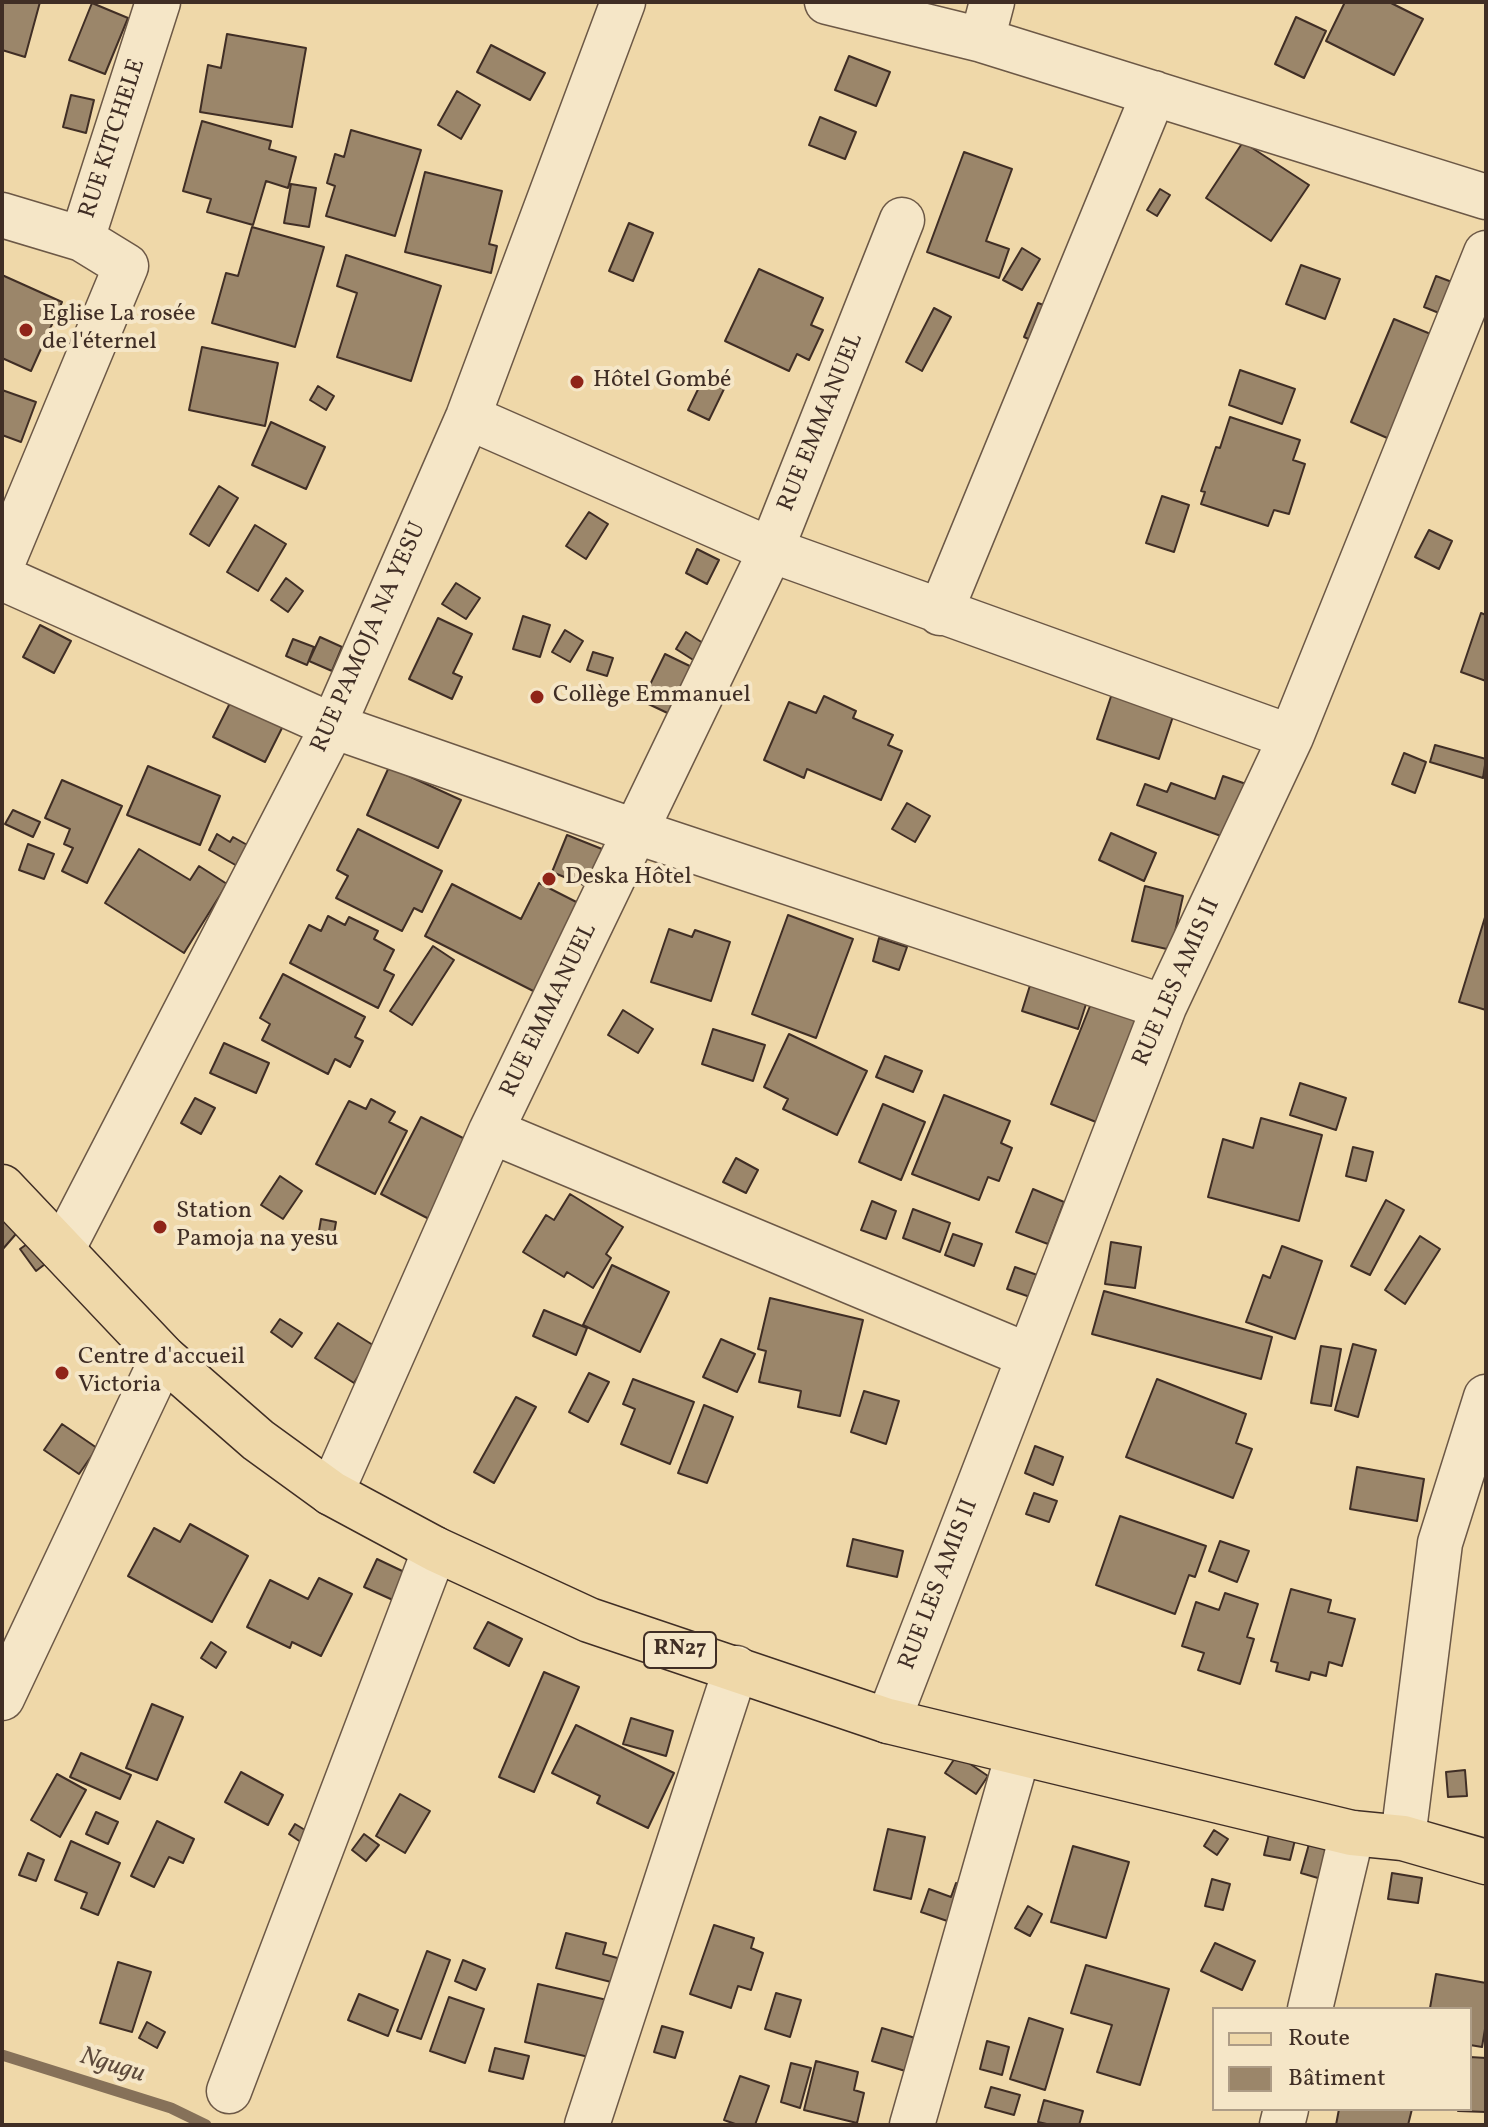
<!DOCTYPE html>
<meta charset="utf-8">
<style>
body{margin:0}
#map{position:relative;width:1488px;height:2127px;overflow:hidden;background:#efd8a9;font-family:Vollkorn,serif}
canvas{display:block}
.frame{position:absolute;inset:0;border:4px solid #402e25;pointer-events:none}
.legend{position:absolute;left:1212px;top:2007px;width:260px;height:104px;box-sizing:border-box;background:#f5e6c7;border:2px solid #ad9c86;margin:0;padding:10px 14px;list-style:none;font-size:24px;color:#402e25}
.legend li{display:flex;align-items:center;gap:16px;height:40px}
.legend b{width:40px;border:2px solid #ad9c86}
</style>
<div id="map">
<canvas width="1488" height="2127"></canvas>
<div class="frame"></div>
<ul class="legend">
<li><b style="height:10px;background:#efd8a9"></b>Route</li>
<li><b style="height:22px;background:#9b866a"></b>Bâtiment</li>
</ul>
</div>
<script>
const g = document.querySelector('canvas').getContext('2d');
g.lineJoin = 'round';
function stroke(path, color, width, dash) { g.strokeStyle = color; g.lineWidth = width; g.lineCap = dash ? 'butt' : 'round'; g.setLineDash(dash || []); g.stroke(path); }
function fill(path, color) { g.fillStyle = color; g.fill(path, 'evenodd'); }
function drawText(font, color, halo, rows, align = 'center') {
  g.font = font + ' Vollkorn,serif'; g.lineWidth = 8; g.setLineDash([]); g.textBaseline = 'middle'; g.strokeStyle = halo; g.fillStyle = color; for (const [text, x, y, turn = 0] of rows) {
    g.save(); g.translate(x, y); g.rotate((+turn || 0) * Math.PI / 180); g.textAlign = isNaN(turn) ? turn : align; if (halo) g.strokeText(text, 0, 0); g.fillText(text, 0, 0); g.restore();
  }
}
stroke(new Path2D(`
 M2,2055L171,2108L206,2125`), '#867159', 11);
const building = new Path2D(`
 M2,2H40L25,57L2,50Z
 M1345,2H1389L1423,19L1394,75L1326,41Z
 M92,3L128,18L105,74L69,60Z
 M1296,17L1326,31L1304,78L1275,64Z
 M227,34L306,48L292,127L200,112L208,65L221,68Z
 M491,45L545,73L530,100L477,72Z
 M849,56L890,72L876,106L835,90Z
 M457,91L480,105L461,139L438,125Z
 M71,95L94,100L86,133L63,127Z
 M820,117L856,132L845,159L809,145Z
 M202,121L271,141L269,149L296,157L288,188L266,181L253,225L207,212L211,199L183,191Z
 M351,130L421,150L395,236L326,216L335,186L327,183L335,154L344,157Z
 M1243,142L1309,185L1271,241L1206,198Z
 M964,152L1012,169L986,241L1009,249L999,278L927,252Z
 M425,172L502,191L489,244L497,246L491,273L405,252Z
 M291,184L316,188L309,227L284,223Z
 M1160,189L1170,195L1157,216L1147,210Z
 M629,223L653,233L633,281L609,271Z
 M252,227L324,247L295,347L212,323L226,273L238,276Z
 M1022,248L1040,259L1022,290L1003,280Z
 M346,255L441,286L411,381L337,357L357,293L337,286Z
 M1301,265L1340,279L1325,319L1286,304Z
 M759,269L823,298L811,325L823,330L809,360L797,354L789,371L725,341Z
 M2,275L62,302L31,371L2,358Z
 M1436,276L1460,285L1449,317L1424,307Z
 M1038,303L1057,310L1042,345L1024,337Z
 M934,308L951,317L922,371L906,362Z
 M1394,319L1438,337L1394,441L1351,422Z
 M202,347L278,363L265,426L189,410Z
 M1240,370L1295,389L1282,424L1229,405Z
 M703,379L724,389L709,420L688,410Z
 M318,386L334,396L326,410L310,400Z
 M2,390L36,402L21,442L2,435Z
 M1230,417L1300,440L1293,460L1305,464L1289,514L1274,510L1268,526L1201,504L1205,492L1201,491L1216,447L1220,448Z
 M271,422L325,447L306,489L252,465Z
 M219,486L238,498L209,546L190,534Z
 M1162,496L1189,505L1174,552L1146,543Z
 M589,512L608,524L586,559L566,546Z
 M255,525L286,544L258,591L227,572Z
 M1429,530L1452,541L1439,569L1415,557Z
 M697,549L719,560L707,584L686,573Z
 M286,578L303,591L288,612L271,600Z
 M456,583L480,598L466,619L442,604Z
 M1481,613L1486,615V681L1461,672Z
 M523,616L550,625L540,657L513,649Z
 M438,618L472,634L453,673L462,677L452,699L409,679Z
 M40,625L71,641L54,673L23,657Z
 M565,630L583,641L570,662L552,652Z
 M686,632L709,647L698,663L676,649Z
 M320,637L342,647L332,671L309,661Z
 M293,639L314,647L307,665L286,656Z
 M593,652L613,658L607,676L587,670Z
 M665,654L698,670L676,717L642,701Z
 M1120,669L1182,689L1159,759L1097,739Z
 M824,696L856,711L853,718L893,735L888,745L902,751L881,800L807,769L804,778L764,760L789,702L816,713Z
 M233,697L285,722L265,762L213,737Z
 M1435,745L1486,759L1483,778L1430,762Z
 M1404,753L1426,762L1415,793L1392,784Z
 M148,766L220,796L200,845L127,815Z
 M389,767L461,800L438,848L367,815Z
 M1223,776L1249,785L1229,839L1137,805L1145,784L1167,792L1171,783L1215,799Z
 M62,780L122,806L87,883L62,871L73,848L64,844L70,829L45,818Z
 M907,803L930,816L915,842L892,829Z
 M13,810L40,822L33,837L5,824Z
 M358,829L442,871L422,912L414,908L402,931L336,898L348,876L337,870Z
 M1111,833L1156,853L1144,881L1099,860Z
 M217,834L230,842L233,837L258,851L246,871L209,850Z
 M567,835L607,851L591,888L552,872Z
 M28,844L54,854L44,879L19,870Z
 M139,849L190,880L199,866L227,884L184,953L105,903Z
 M539,883L596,912L551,1000L425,936L452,884L521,919Z
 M1145,886L1183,896L1171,950L1132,941Z
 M1486,914V1010L1459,1002Z
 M788,915L853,939L816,1038L752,1014Z
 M328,916L345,925L349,917L378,931L374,939L394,950L384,970L394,975L378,1008L290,963L309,925L321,931Z
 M669,929L692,937L695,930L730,942L711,1001L651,982Z
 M879,938L907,947L899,970L873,961Z
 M433,946L454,960L412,1025L390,1011Z
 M283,974L365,1017L355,1037L363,1041L350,1067L335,1059L328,1074L262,1040L270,1024L260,1018Z
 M1032,979L1088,998L1078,1029L1022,1011Z
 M1096,991L1145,1010L1101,1124L1051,1104Z
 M623,1010L653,1029L638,1053L608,1035Z
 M713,1029L765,1045L753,1081L702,1064Z
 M789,1034L867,1071L837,1135L783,1109L788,1099L764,1087Z
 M224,1043L269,1063L256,1093L210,1073Z
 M885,1056L922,1071L913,1092L876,1077Z
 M1300,1083L1346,1098L1336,1130L1290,1115Z
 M944,1095L1010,1121L1001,1143L1012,1148L999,1181L988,1177L979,1200L912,1174Z
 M195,1098L215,1108L201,1134L181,1123Z
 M371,1099L395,1112L389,1122L407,1131L375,1194L316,1164L349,1101L366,1109Z
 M883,1104L925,1122L901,1180L859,1162Z
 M421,1117L471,1142L431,1220L381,1194Z
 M1261,1118L1322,1135L1299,1221L1208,1197L1223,1139L1253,1148Z
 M1353,1147L1373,1152L1366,1181L1346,1176Z
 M736,1158L758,1170L746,1193L723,1182Z
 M280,1176L302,1191L283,1219L261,1205Z
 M1033,1189L1064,1202L1048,1244L1016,1232Z
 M570,1194L623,1227L606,1254L611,1258L593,1288L567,1272L564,1277L523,1252L546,1215L554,1220Z
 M1386,1200L1404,1210L1370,1275L1351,1266Z
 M872,1201L896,1211L886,1239L861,1230Z
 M913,1209L950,1223L940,1252L903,1238Z
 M2,1210L22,1227L2,1250Z
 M321,1219L336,1222L332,1245L317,1243Z
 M953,1234L982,1244L974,1266L945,1255Z
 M1420,1236L1440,1249L1405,1304L1385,1290Z
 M37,1237L53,1258L36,1271L20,1249Z
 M1111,1242L1141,1247L1135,1288L1105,1284Z
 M1282,1246L1322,1261L1295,1339L1246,1322L1263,1275L1270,1278Z
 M612,1265L669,1292L640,1352L583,1325Z
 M1015,1267L1040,1276L1033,1298L1007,1289Z
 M1104,1291L1272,1337L1261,1379L1092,1334Z
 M770,1298L863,1320L840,1416L798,1407L801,1391L759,1382L766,1351L758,1349Z
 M544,1310L587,1328L576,1355L533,1336Z
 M280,1319L302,1333L292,1347L271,1332Z
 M338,1323L376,1347L354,1383L315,1358Z
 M721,1339L755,1354L737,1392L703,1377Z
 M1353,1344L1376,1350L1358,1417L1335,1410Z
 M1321,1346L1341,1349L1331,1406L1311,1403Z
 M589,1373L609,1382L588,1422L569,1412Z
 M633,1379L694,1402L670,1464L621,1444L635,1409L623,1404Z
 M1157,1379L1246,1414L1236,1443L1252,1449L1233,1498L1126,1457Z
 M864,1391L899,1401L886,1444L851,1432Z
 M516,1397L536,1407L494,1483L474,1472Z
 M704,1405L733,1417L707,1483L678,1473Z
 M62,1424L97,1448L79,1474L44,1450Z
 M1035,1446L1063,1457L1053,1485L1025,1473Z
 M1357,1467L1424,1479L1417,1521L1350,1509Z
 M1034,1493L1057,1501L1049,1522L1026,1514Z
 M1120,1516L1206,1546L1195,1577L1189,1575L1175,1614L1096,1585Z
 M190,1524L248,1556L212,1622L128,1576L154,1528L180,1542Z
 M853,1539L903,1551L897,1577L847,1566Z
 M1220,1541L1249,1551L1237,1582L1209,1571Z
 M377,1559L417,1578L404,1605L364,1587Z
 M319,1578L352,1594L321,1656L292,1642L290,1648L247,1627L270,1580L308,1599Z
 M1291,1589L1331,1600L1328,1612L1355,1619L1342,1666L1329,1662L1326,1676L1311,1672L1309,1680L1276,1671L1278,1663L1271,1661Z
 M1225,1593L1258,1604L1247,1637L1254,1639L1240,1684L1198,1670L1204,1653L1182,1646L1196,1602L1219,1610Z
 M488,1622L522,1639L509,1666L474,1648Z
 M211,1642L226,1652L216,1668L201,1658Z
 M544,1672L579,1687L534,1792L499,1777Z
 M152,1704L183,1717L157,1780L126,1768Z
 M631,1718L673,1731L666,1756L623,1744Z
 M576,1725L674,1773L648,1828L597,1803L600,1796L552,1773Z
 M81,1753L131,1775L120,1799L70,1777Z
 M957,1755L988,1776L976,1794L945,1773Z
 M1465,1770L1467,1796L1448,1797L1446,1772Z
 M241,1772L283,1795L268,1825L225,1802Z
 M57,1774L86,1790L60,1837L31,1820Z
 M400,1794L430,1811L405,1853L376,1836Z
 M96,1812L118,1822L108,1844L86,1834Z
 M157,1821L194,1839L183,1863L169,1857L154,1887L131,1876Z
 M295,1824L315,1836L308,1847L289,1834Z
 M888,1829L925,1837L911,1899L874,1890Z
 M1214,1830L1228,1839L1217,1855L1204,1846Z
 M364,1834L379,1845L366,1861L352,1850Z
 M1269,1834L1295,1840L1290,1860L1264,1855Z
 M71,1841L120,1863L98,1915L81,1908L87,1893L55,1880Z
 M1309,1844L1353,1856L1345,1886L1301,1873Z
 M1073,1846L1129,1862L1106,1938L1051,1922Z
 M28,1853L44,1860L36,1881L19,1875Z
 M1392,1873L1422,1878L1418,1903L1388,1899Z
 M1212,1879L1230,1884L1223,1910L1205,1906Z
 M956,1883L971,1888L959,1925L921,1912L929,1889L951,1897Z
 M1028,1906L1042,1914L1030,1936L1015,1928Z
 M714,1925L754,1938L751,1948L763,1953L751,1990L738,1986L731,2008L690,1994Z
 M566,1933L606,1943L603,1954L621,1959L615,1983L556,1968Z
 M1215,1943L1255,1961L1242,1990L1201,1971Z
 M427,1951L450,1960L421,2039L397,2031Z
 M463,1960L485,1969L476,1990L455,1981Z
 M118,1962L151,1972L132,2032L100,2023Z
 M1086,1965L1169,1989L1140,2085L1097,2072L1112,2025L1071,2013Z
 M1436,1974L1486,1983V2023L1482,2047L1470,2045V2009L1430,2008Z
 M538,1984L607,2000L593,2058L525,2042Z
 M776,1993L801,2000L790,2037L765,2029Z
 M359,1994L398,2010L388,2036L348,2020Z
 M449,1997L484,2009L465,2063L430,2051Z
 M1029,2018L1063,2029L1045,2090L1010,2079Z
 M147,2022L165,2032L157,2048L139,2038Z
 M662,2026L683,2032L675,2058L654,2052Z
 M882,2028L932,2043L922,2076L872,2061Z
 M987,2041L1009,2047L1002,2075L980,2069Z
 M495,2048L529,2056L523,2079L489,2071Z
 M1470,2057L1486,2058V2112L1458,2111V2109H1470Z
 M816,2061L858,2072L854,2090L864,2093L857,2123L804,2110Z
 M791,2063L811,2068L800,2108L781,2102Z
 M740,2076L769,2086L755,2125H738L724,2120Z
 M991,2087L1020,2095L1014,2115L985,2107Z
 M1044,2100L1083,2111L1079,2125H1051L1038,2122Z
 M1339,2109H1412L1408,2125H1336Z`);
fill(building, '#9b866a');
stroke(building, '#402e25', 2);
const minor = new Path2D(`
 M827,2L982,40L1486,197
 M982,40L992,2
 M2,215L82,239
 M468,417L771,550L1291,737
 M2,564L126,266L82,239L158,2
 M2,578L333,726L637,832L1164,1007
 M940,613L1154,93
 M491,1131L1029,1356
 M62,1250L333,726L468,417L623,2
 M331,1493L491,1131L771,550L902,220
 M2,1698L163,1357
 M888,1721L1164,1007L1291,737L1486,253
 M1403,1838L1440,1543L1486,1397
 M1310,2009L1352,1833
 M229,2091L435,1549
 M587,2125L736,1668
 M912,2125L1018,1754
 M1282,2125L1286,2109`);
const major = new Path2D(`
 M2,1187L163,1357L258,1440L331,1493L435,1549L589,1620L888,1721L1352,1833L1403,1838L1486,1862`);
stroke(minor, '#6c5846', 47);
stroke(major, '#402e25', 47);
stroke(minor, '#f5e6c7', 44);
stroke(major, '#efd8a9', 44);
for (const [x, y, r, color] of [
 [26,330,8,"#8f2418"],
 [577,382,8,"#8f2418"],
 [537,697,8,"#8f2418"],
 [549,879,8,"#8f2418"],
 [160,1227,8,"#8f2418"],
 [62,1373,8,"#8f2418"]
]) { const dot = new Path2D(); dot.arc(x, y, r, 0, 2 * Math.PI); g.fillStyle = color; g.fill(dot); stroke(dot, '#f5e6c7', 3); }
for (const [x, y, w] of [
 [680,1650,72]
]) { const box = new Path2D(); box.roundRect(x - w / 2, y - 18, w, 36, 6); g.fillStyle = '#f5e6c7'; g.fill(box); stroke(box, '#402e25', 2); }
drawText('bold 22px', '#402e25', null, [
 ["RN27",680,1650]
]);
drawText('24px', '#402e25', '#f5e6c7', [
 ["RUE KITCHELE",114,139,-72],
 ["RUE EMMANUEL",822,423,-68],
 ["RUE PAMOJA NA YESU",370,638,-66],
 ["RUE LES AMIS II",1178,983,-66],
 ["RUE EMMANUEL",550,1011,-64],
 ["RUE LES AMIS II",940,1585,-69]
]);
drawText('24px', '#402e25', '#f5e6c7', [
 ["Eglise La rosée",42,316],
 ["de l'éternel",42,344],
 ["Hôtel Gombé",593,382],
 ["Collège Emmanuel",553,697],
 ["Deska Hôtel",565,879],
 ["Station",176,1213],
 ["Pamoja na yesu",176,1241],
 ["Centre d'accueil",78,1359],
 ["Victoria",78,1387]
], 'left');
drawText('italic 26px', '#5d4a3b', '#f5e6c7', [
 ["Ngugu",112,2067,17]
]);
</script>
